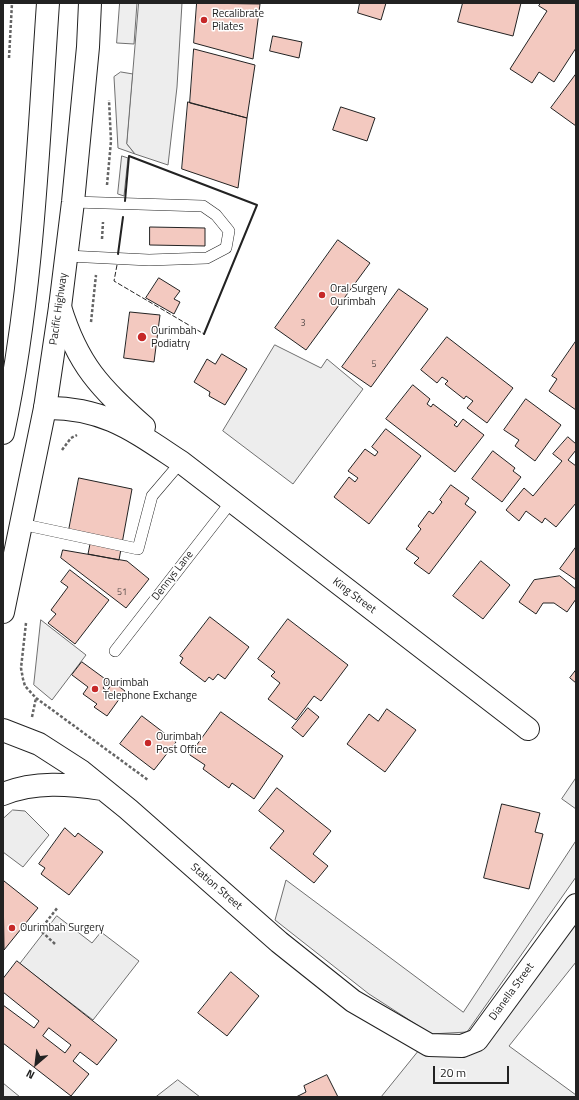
<!DOCTYPE html>
<style>
body{margin:0}
#map{position:relative;width:579px;height:1100px;overflow:hidden;background:#fff;font-family:"Titillium Web",sans-serif}
canvas{display:block}
.frame{position:absolute;inset:0;border:4px solid #222;pointer-events:none}
.north{position:absolute;left:16px;top:1044px;width:40px;height:40px;-webkit-text-stroke:3px #fff;paint-order:stroke;rotate:208deg;font-size:11px;font-weight:700;line-height:16px;text-align:center;color:#222}
.north::after{content:'';display:block;margin:auto;width:14px;height:18px;background:#222;clip-path:polygon(50% 0,100% 100%,50% 72%,0 100%)}
.scale{position:absolute;left:433px;top:1066px;width:76px;height:18px;box-sizing:border-box;border:2px solid #222;border-top:0;padding-left:5px;font-size:12px;line-height:14px;white-space:nowrap;color:#222;-webkit-text-stroke:3px #fff;paint-order:stroke}
</style>
<div id="map">
<canvas width="579" height="1100"></canvas>
<div class="frame"></div>
<div class="north">N</div>
<div class="scale">20 m</div>
</div>
<script>
const g = document.querySelector('canvas').getContext('2d');
g.lineJoin = 'round';
function fill(path, color) { g.fillStyle = color; g.fill(path, 'evenodd'); }
function stroke(path, color, width, dash) { g.strokeStyle = color; g.lineWidth = width; g.lineCap = dash ? 'butt' : 'round'; g.setLineDash(dash || []); g.stroke(path); }
function drawText(font, color, halo, rows, align = 'center') {
  g.font = font + ' "Titillium Web",sans-serif'; g.lineWidth = 3; g.setLineDash([]); g.textBaseline = 'middle'; g.strokeStyle = halo; g.fillStyle = color; for (const [text, x, y, turn = 0] of rows) {
    g.save(); g.translate(x, y); g.rotate((+turn || 0) * Math.PI / 180); g.textAlign = isNaN(turn) ? turn : align; if (halo) g.strokeText(text, 0, 0); g.fillText(text, 0, 0); g.restore();
  }
}
const green = new Path2D(`
 M120,3H137L134,44L117,43Z
 M121,72L133,74L127,144L135,154L118,148L114,77Z
 M122,156L128,158L124,196L118,194Z
 M41,620L86,655L52,700L34,685Z
 M576,778V809L562,799Z
 M576,841V877L467,1032L431,1034L369,994L275,920L286,880L463,1012Z
 M576,920V962L509,1046L576,1095V1097H381L419,1050L463,1056Z
 M178,1080L200,1097H156Z
 M3,1083L20,1097H3Z`);
fill(green, '#eee');
stroke(green, '#6f6f6f', 1);
const parking = new Path2D(`
 M139,3H182L177,87L168,165L135,154L127,144Z
 M275,345L321,368L327,359L363,389L293,484L223,431Z
 M13,810L25,811L49,835L23,867L3,852V819Z
 M57,916L92,943L101,932L139,961L93,1020L20,964Z`);
fill(parking, '#ededed');
stroke(parking, '#6f6f6f', 1);
const building = new Path2D(`
 M197,3L260,4L253,59L194,43Z
 M360,3H386L381,20L358,13Z
 M463,3H521L513,36L458,22Z
 M541,3H576V48L554,82L539,72L532,83L510,69L547,11L539,6Z
 M273,36L302,42L299,58L270,51Z
 M194,49L255,65L247,118L190,103Z
 M576,74V126L551,108Z
 M188,102L247,118L238,188L182,169Z
 M341,107L375,118L367,141L333,130Z
 M150,227L205,228V246L150,245Z
 M338,240L370,263L306,350L275,328Z
 M159,278L180,291L174,299L180,302L174,314L146,298Z
 M399,289L428,309L371,387L342,367Z
 M130,312L160,315L154,362L124,358Z
 M447,337L513,388L487,423L467,408L473,401L466,396L464,399L445,384L448,381L442,377L437,383L421,370Z
 M576,341V410L549,391L557,379L552,376Z
 M222,354L247,369L225,405L209,396L210,392L194,382L207,359L215,364Z
 M413,385L430,399L427,404L431,407L433,404L457,422L454,425L457,427L463,419L484,435L455,472L386,419Z
 M526,399L561,425L535,461L515,446L519,440L504,430Z
 M386,429L421,456L369,524L334,497L349,477L355,482L358,478L348,471L365,449L375,456L378,452L372,447Z
 M568,437L576,444V450L568,460L576,466V503L556,527L545,518L542,523L526,511L519,521L506,510L524,488L533,496L562,461L553,454Z
 M493,451L515,468L513,471L521,477L502,502L472,479Z
 M79,478L132,489L119,560L88,554L92,534L69,530Z
 M451,485L469,498L465,504L476,512L429,574L414,563L419,558L406,549L421,529L418,526L429,511L433,514L442,502L440,500Z
 M576,547V580L560,569Z
 M63,550L127,561L149,579L126,608L61,558Z
 M481,561L510,585L483,619L453,596Z
 M70,570L109,600L75,644L48,623L56,614L51,610L68,587L61,582Z
 M560,576L576,589V599L567,612L554,603H543L536,614L519,602L534,580Z
 M210,617L249,647L225,679L218,674L213,680L209,677L205,682L180,663L183,658L180,656Z
 M288,619L348,665L321,701L314,696L296,720L268,699L280,683L271,676L275,672L258,659Z
 M82,662L108,681L103,688L107,691L113,682L125,691L107,716L94,707L97,704L83,694L88,687L72,675Z
 M576,670V683L570,678Z
 M308,708L319,717L303,737L292,728Z
 M387,709L416,730L385,772L347,744L369,714L378,721Z
 M221,712L283,756L254,799L232,783L229,788L203,769L205,765L190,755Z
 M142,716L176,742L154,770L120,744Z
 M277,788L331,831L313,854L328,866L314,883L270,848L284,831L259,811Z
 M502,804L540,813L535,832L543,834L529,889L484,878Z
 M65,828L75,837L78,833L103,852L69,895L41,874L45,868L39,864Z
 M4,881L38,908L4,950L3,883Z
 M17,961L117,1040L97,1065L80,1052L73,1061L89,1074L71,1096L3,1043V1005L34,1028L39,1021L3,992V979ZM49,1028L71,1045L65,1053L43,1036Z
 M231,972L259,996L227,1036L198,1013Z
 M327,1075L338,1097H296L306,1092L304,1086Z`);
fill(building, '#f3c9c0');
stroke(building, '#222', 1);
const lane = new Path2D(`
 M67,256L149,260L207,258L226,248L229,231L216,215L203,206L73,202
 M21,524L138,549L152,496L181,462
 M115,651L231,502`);
const street = new Path2D(`
 M60,307C78,366 100,387 144,427
 M45,408C104,407 134,431 181,462L528,729
 M3,730L39,744L81,771L128,809L279,942L353,1001L429,1045L462,1046L477,1040L576,905
 M3,794C35,781 69,784 102,789`);
const primary = new Path2D(`
 M3,433C33,293 38,146 48,3
 M3,612L45,408L60,307L73,202L88,47L90,3`);
stroke(lane, '#222', 12);
stroke(street, '#222', 24);
stroke(primary, '#222', 24);
stroke(new Path2D(`
 M9,58L12,3
 M107,185L111,141L109,100
 M102,239L103,222
 M91,322L96,275
 M62,450L71,438L77,435
 M26,623L21,668L23,679L25,686L36,698L148,780
 M32,717L36,698
 M55,944L40,930L58,907`), '#646464', 2.5, [3, 2]);
stroke(lane, '#fff', 11);
stroke(street, '#fff', 22);
stroke(primary, '#fff', 22);
stroke(new Path2D(`
 M117,265L114,281L204,334`), '#222', 1, [5, 2]);
stroke(new Path2D(`
 M125,201L129,156L257,205L204,334
 M118,254L123,217`), '#222', 2);
for (const [x, y, r, color] of [
 [204,20,4,"#c62828"],
 [322,295,4,"#c62828"],
 [142,337,5,"#c62828"],
 [95,689,4,"#c62828"],
 [148,743,4,"#c62828"],
 [12,928,4,"#c62828"]
]) { const dot = new Path2D(); dot.arc(x, y, r, 0, 2 * Math.PI); g.fillStyle = color; g.fill(dot); stroke(dot, '#fff', 1.5); }
drawText('9px', '#564c4a', null, [
 ["3",303,324],
 ["5",374,365],
 ["51",122,593]
]);
drawText('11px', '#222', '#fff', [
 ["Recalibrate",212,14],
 ["Pilates",212,27],
 ["Oral Surgery",330,289],
 ["Ourimbah",330,302],
 ["Ourimbah",151,331],
 ["Podiatry",151,344],
 ["Ourimbah",103,683],
 ["Telephone Exchange",103,696],
 ["Ourimbah",156,737],
 ["Post Office",156,750],
 ["Ourimbah Surgery",20,928]
], 'left');
drawText('11px', '#222', '#fff', [
 ["Pacific Highway",59,309,-82],
 ["Dennys Lane",173,576,-52],
 ["King Street",354,596,37],
 ["Station Street",216,887,41],
 ["Dianella Street",512,992,-54]
]);
</script>
